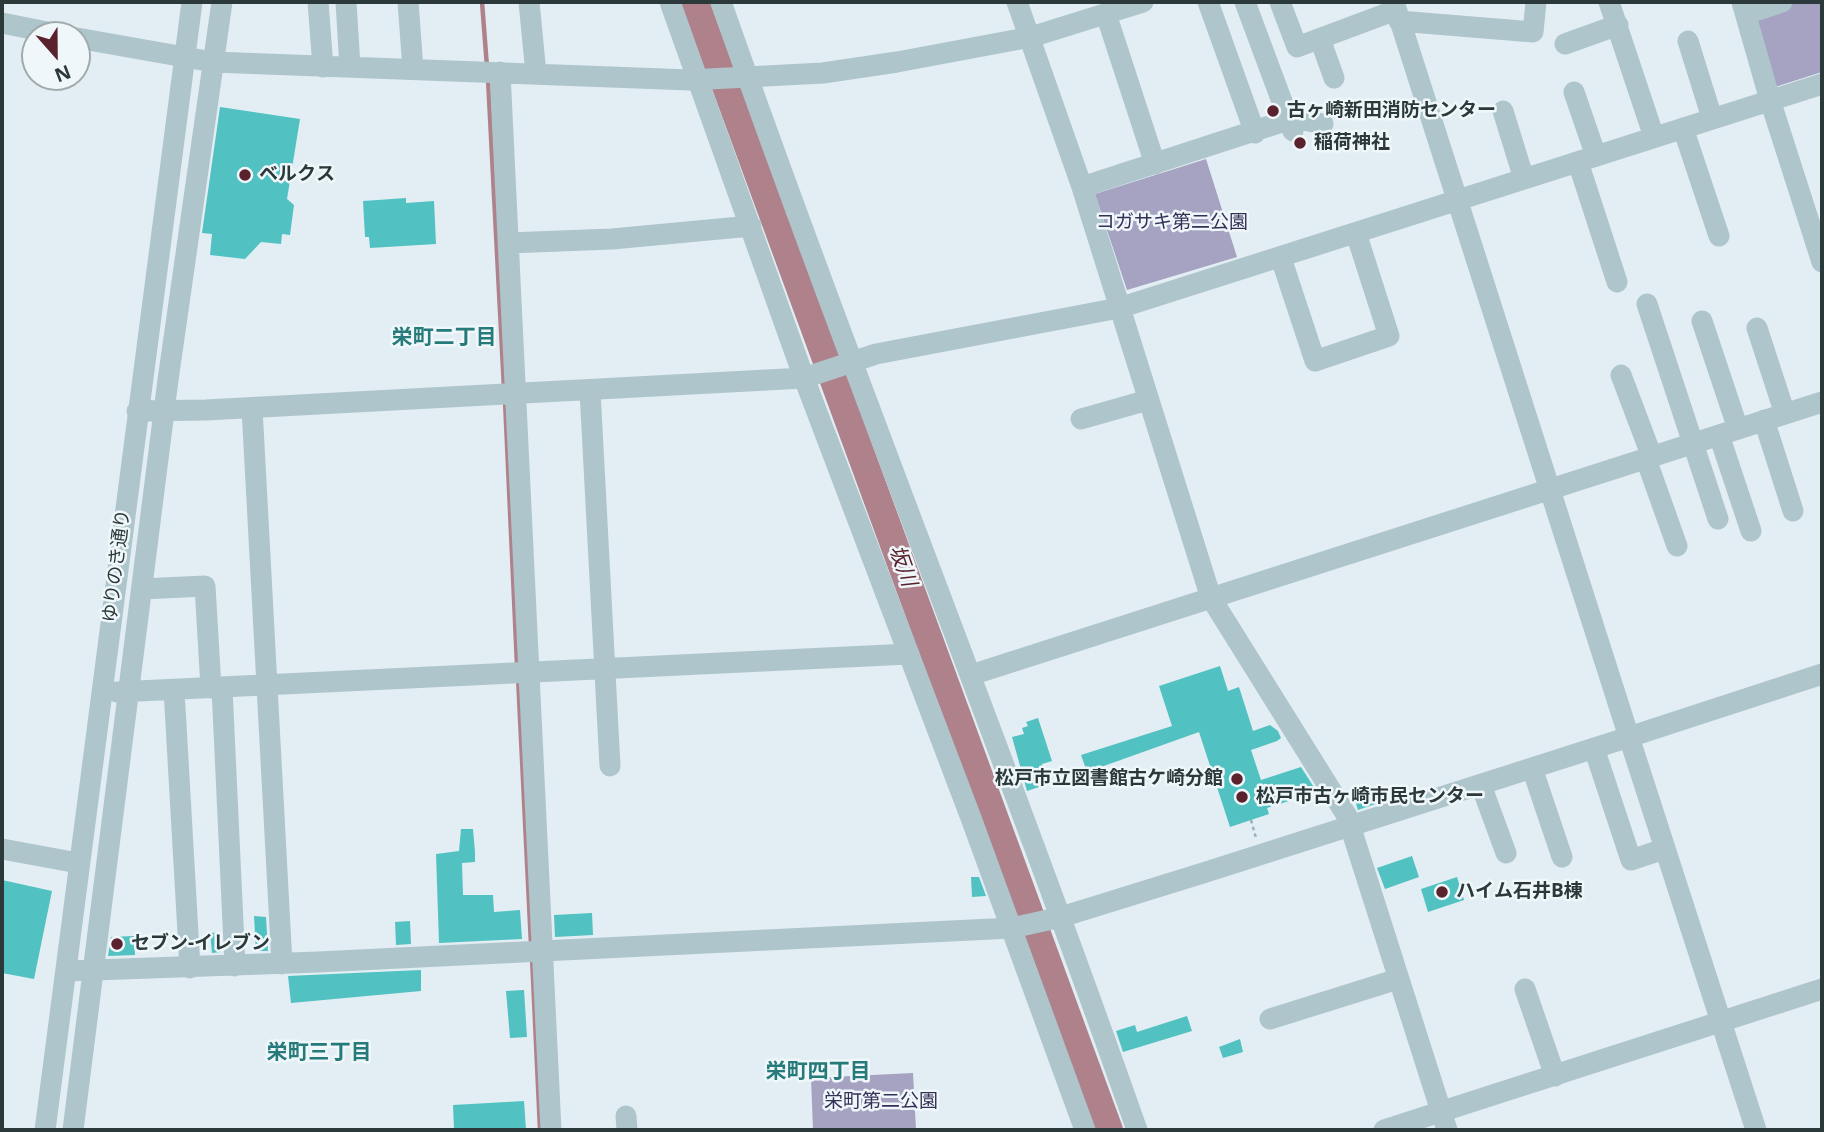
<!DOCTYPE html>
<meta charset="utf-8">
<style>
body{margin:0}
#map{position:relative;width:1824px;height:1132px;overflow:hidden;background:#e2eef3;font-family:"Open Sans",sans-serif}
canvas{display:block}
.frame{position:absolute;inset:0;border:4px solid #2c393a;pointer-events:none}
.north{position:absolute;left:21px;top:21px;width:70px;height:70px;box-sizing:border-box;background:#eff7fa;border:2px solid #a1abad;border-radius:50%;rotate:159deg;font-size:19px;font-weight:700;line-height:28px;text-align:center;color:#2c393a}
.north::after{content:'';display:block;margin:auto;width:24px;height:32px;background:#5a222c;clip-path:polygon(50% 0,100% 100%,50% 72%,0 100%)}
</style>
<div id="map">
<canvas width="1824" height="1132"></canvas>
<div class="frame"></div>
<div class="north">N</div>
</div>
<script>
const g = document.querySelector('canvas').getContext('2d');
g.lineJoin = 'round';
function fill(path, color) { g.fillStyle = color; g.fill(path, 'evenodd'); }
function stroke(path, color, width, dash) { g.strokeStyle = color; g.lineWidth = width; g.lineCap = dash ? 'butt' : 'round'; g.setLineDash(dash || []); g.stroke(path); }
function drawText(font, color, halo, rows, align = 'center') {
  g.font = font + ' "Open Sans","Noto Sans JP",sans-serif'; g.lineWidth = 5; g.setLineDash([]); g.textBaseline = 'middle'; g.strokeStyle = halo; g.fillStyle = color; for (const [text, x, y, turn = 0] of rows) {
    g.save(); g.translate(x, y); g.rotate((+turn || 0) * Math.PI / 180); g.textAlign = isNaN(turn) ? turn : align; if (halo) g.strokeText(text, 0, 0); g.fillText(text, 0, 0); g.restore();
  }
}
fill(new Path2D(`
 M1799,2H1820L1822,8V72L1775,87L1753,15Z
 M1206,159L1237,257L1127,290L1095,194Z
 M913,1073L916,1130H813L811,1078Z`), '#a5a2c2');
stroke(new Path2D(`
 M482,2L487,67
 M488,79L504,389
 M505,401L517,665
 M518,677L531,945
 M532,957L540,1130`), '#af828b', 4.5);
stroke(new Path2D(`
 M695,2L1109,1130`), '#af828b', 28);
fill(new Path2D(`
 M220,107L300,119L287,199L294,205L290,235L282,234L281,244L261,242L245,259L210,255L212,234L202,233Z
 M406,198V203L434,201L436,244L370,248L369,237H365L363,201Z
 M1220,666L1228,691L1239,687L1253,731L1270,725L1278,731L1281,738L1277,741L1251,750L1261,780L1301,767L1317,792L1267,808L1269,814L1230,827L1199,732L1087,772L1081,755L1172,726L1159,686Z
 M1038,718L1052,761L1042,764L1048,784L1027,791L1012,737L1024,734L1022,728L1028,726L1026,722Z
 M1378,785L1384,801L1358,810L1353,794Z
 M461,829H473L475,852V862L462,863L463,895H493L494,912L520,910L522,939L439,943L436,854L459,851Z
 M1412,856L1419,877L1385,889L1377,868Z
 M971,877H979L986,896L972,897Z
 M1457,877L1464,900L1428,912L1421,889Z
 M2,880L52,891L34,979L2,973Z
 M592,913L593,935L555,937L554,915Z
 M254,916L266,917L268,951H256Z
 M410,921L411,944L396,945L395,922Z
 M220,932L221,952L212,953L210,933Z
 M134,936L135,955L108,956L111,937Z
 M421,970V991L291,1003L288,976Z
 M524,990L527,1037L510,1038L506,991Z
 M1187,1016L1192,1031L1123,1052L1116,1031L1135,1025L1137,1032Z
 M1240,1039L1243,1052L1223,1058L1219,1047Z
 M524,1101L526,1130H454L453,1105Z`), '#52c1c1');
stroke(new Path2D(`
 M1251,820L1256,838`), '#98b1b7', 2.5, [3.5, 3.5]);
stroke(new Path2D(`
 M318,2L323,67
 M346,2L350,67
 M408,2L413,69
 M529,2L536,74
 M670,2L804,378L971,818L1085,1130
 M721,2C854,380 1004,752 1137,1130
 M1017,2L1082,187L1211,598L1347,816L1447,1130
 M1208,2L1255,133
 M1245,2L1293,131
 M1280,2L1297,47L1396,10
 M1394,2L1629,737L1822,674
 M1609,2L1654,137
 M1742,2L1770,100L1822,262
 M1106,14L1155,164
 M1746,14L1782,2
 M1399,21L1533,32L1536,2
 M2,23L62,35
 M77,38L213,62L690,80L823,73L897,62L1031,37L1143,2
 M1320,39L1334,78
 M1688,41L1712,118
 M1565,44L1618,25
 M500,72L551,1130
 M1574,92L1596,156
 M1503,111L1524,179
 M1683,128L1719,236
 M1578,162L1617,282
 M1082,187L1294,118L1323,124
 M508,243L612,239L751,226
 M1281,258L1315,361L1389,336L1356,233
 M1647,304L1718,519
 M1702,321L1738,429
 M1757,328L1785,414
 M1621,375L1652,457
 M590,391L610,766
 M252,408L282,964
 M137,411L206,410L804,378L876,354L1119,308L1822,84
 M1081,419L1148,400
 M1764,420L1793,511
 M1719,435L1751,531
 M1646,459L1677,546
 M142,589L205,586L211,688
 M971,675L1822,402
 M222,688L235,966
 M174,690L190,968
 M117,692L909,654
 M1594,748L1631,860L1664,849
 M1532,768L1562,857
 M1481,785L1506,853
 M2,849L78,863
 M66,971L318,962L1012,928L1061,917L1203,873L1629,737L1756,1130
 M1525,989L1555,1076
 M1270,1019L1398,979
 M626,1116L627,1130
 M45,1130L192,2
 M73,1130L168,380L222,2
 M1384,1130L1822,989`), '#aec5cb', 21);
for (const [x, y, r, color] of [
 [1273,111,7,"#5a222c"],
 [1300,143,7,"#5a222c"],
 [245,175,7,"#5a222c"],
 [1237,779,7,"#5a222c"],
 [1242,797,7,"#5a222c"],
 [1442,892,7,"#5a222c"],
 [117,944,7,"#5a222c"]
]) { const dot = new Path2D(); dot.arc(x, y, r, 0, 2 * Math.PI); g.fillStyle = color; g.fill(dot); stroke(dot, '#eff7fa', 2.5); }
drawText('bold 19px', '#2c393a', '#eff7fa', [
 ["古ヶ崎新田消防センター",1287,111],
 ["稲荷神社",1314,143],
 ["ベルクス",259,175],
 ["松戸市立図書館古ケ崎分館",1223,779,"right"],
 ["松戸市古ヶ崎市民センター",1256,797],
 ["ハイム石井B棟",1456,892],
 ["セブン-イレブン",131,944]
], 'left');
drawText('19px', '#353057', '#eff7fa', [
 ["コガサキ第二公園",1172,223],
 ["栄町第二公園",881,1102]
]);
drawText('19px', '#2c393a', '#eff7fa', [
 ["ゆりのき通り",117,566,-83]
]);
drawText('bold 21px', '#267a7a', '#eff7fa', [
 ["栄町二丁目",444,338],
 ["栄町三丁目",319,1053],
 ["栄町四丁目",818,1072]
]);
drawText('italic 21px', '#5a222c', '#eff7fa', [
 ["坂川",902,566,70]
]);
</script>
